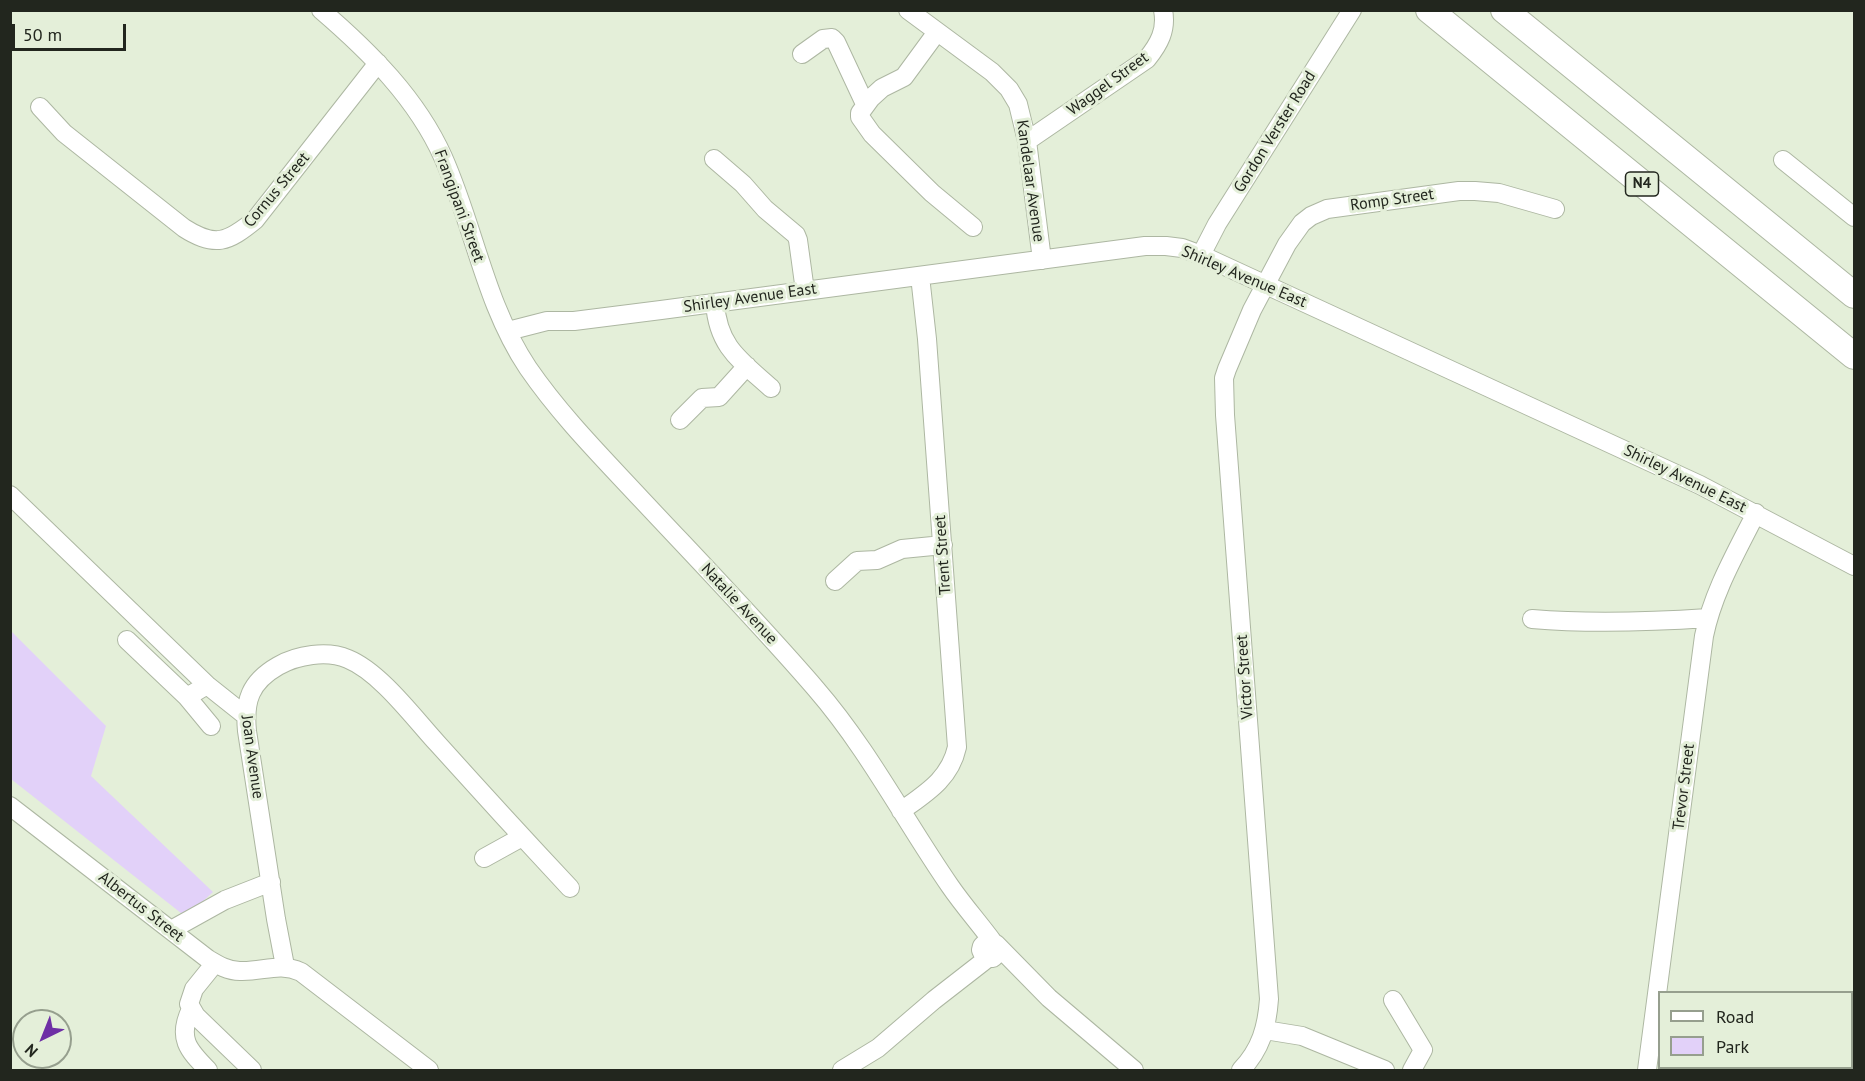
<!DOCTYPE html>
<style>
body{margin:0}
#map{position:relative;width:1865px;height:1081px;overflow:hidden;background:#e4efd9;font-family:"PT Sans",sans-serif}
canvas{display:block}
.frame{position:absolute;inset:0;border:12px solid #22261e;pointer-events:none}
.legend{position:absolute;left:1658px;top:991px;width:195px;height:78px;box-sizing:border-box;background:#e4efd9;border:2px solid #969f8e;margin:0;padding:8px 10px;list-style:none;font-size:18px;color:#22261e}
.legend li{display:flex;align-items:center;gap:12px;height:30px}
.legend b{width:30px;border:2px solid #969f8e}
.north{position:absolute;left:12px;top:1009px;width:60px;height:60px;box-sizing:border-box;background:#e4efd9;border:2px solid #969f8e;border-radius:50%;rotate:223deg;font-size:16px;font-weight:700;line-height:24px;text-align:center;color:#22261e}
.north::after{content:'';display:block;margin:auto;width:21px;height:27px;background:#6e2fa5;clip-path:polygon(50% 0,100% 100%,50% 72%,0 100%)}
.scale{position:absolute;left:12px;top:24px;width:114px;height:27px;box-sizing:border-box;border:3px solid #22261e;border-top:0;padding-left:8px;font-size:18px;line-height:21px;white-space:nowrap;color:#22261e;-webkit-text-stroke:4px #e4efd9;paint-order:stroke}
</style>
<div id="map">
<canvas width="1865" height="1081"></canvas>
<div class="frame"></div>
<ul class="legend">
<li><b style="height:8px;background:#fff"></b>Road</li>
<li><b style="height:16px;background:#e2d1f9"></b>Park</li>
</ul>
<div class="north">N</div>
<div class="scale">50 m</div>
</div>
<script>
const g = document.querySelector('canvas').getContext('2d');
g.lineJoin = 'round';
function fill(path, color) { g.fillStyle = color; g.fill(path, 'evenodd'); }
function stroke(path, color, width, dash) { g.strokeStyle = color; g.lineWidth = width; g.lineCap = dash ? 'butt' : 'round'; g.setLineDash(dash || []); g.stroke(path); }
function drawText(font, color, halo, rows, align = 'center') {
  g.font = font + ' "PT Sans",sans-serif'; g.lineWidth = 6; g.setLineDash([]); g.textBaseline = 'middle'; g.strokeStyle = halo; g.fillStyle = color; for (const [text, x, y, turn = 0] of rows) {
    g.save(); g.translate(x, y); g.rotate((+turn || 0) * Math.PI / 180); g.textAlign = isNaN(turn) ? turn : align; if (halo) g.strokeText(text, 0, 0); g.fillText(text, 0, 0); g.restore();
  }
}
fill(new Path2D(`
 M10,630L106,726L91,776L213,892L186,917L11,779Z`), '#e2d1f9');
const minor = new Path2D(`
 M321,10C370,52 417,99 443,157C474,226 485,304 528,368C561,416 603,458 642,500C701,563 760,624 816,689C868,749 905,821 950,886C963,905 979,923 993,942
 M908,10L992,72L1009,89L1018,104L1027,141L1042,260
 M937,32L904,77L882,88L871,98L860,113V117L872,134L932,193L973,227
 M802,54L823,39L832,38L836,42L865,104
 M40,107L64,133L184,228C215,248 228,242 255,220L378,63
 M1027,141L1147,59C1159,44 1167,30 1163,10
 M714,159L743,184L765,209L796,235L798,240L805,291
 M1783,160L1854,217
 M1201,255L1217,224L1352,10
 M715,303C718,347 740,360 771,388
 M508,331L547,321H574L661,310L1145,246H1166L1182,248L1201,255L1700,485L1854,566
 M680,420L702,398L719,397L747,366
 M10,495L207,685L246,716
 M835,581L857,561L877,560L902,549L943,545
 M1532,619C1591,624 1649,622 1708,618
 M127,640L187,697L207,685
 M187,697L211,726
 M10,806L208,959C218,965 228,971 240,971C263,972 279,962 301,972L429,1070
 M901,811C926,793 950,779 957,747L927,339L920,276
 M484,858L522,837
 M171,930L225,900L271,882
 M998,947V953L993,958L984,957L981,950L982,946L987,941L996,944L1049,998L1134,1070
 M215,963L194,989L189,1004L196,1016L252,1070
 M285,966L276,919L247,731C244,701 250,682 278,666C297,655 327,650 348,659C380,672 414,718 437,743C481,792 525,840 570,888
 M1393,1000L1423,1050L1412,1070
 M191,1009C177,1038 188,1050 208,1070
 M1265,1030L1302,1036L1385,1070
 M842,1070L878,1048L934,1000L988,958
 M1241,1070C1261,1049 1267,1027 1269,999L1225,415L1224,378L1227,369L1252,310L1287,244L1302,223L1311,216L1327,209L1459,191H1475L1499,193L1555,209
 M1647,1070L1704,636C1713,592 1736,553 1756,513`);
const highway = new Path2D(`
 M1429,10L1854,356
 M1504,10L1854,295`);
stroke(minor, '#adb7a2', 20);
stroke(highway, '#adb7a2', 28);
stroke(minor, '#fff', 18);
stroke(highway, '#fff', 26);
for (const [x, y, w] of [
 [1642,184,33]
]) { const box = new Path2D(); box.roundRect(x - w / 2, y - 12, w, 24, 4.5); g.fillStyle = '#e4efd9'; g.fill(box); stroke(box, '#22261e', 1.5); }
drawText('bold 15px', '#22261e', null, [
 ["N4",1642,184]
]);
drawText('16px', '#22261e', '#e4efd9', [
 ["Waggel Street",1108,84,-36],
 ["Gordon Verster Road",1275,132,-58],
 ["Kandelaar Avenue",1030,181,82],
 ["Cornus Street",277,190,-50],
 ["Romp Street",1392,200,-8],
 ["Frangipani Street",459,206,70],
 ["Shirley Avenue East",1244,277,23],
 ["Shirley Avenue East",750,298,-8],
 ["Shirley Avenue East",1685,479,26],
 ["Trent Street",943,555,-94],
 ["Natalie Avenue",739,604,47],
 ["Victor Street",1245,677,-94],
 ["Joan Avenue",252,757,82],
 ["Trevor Street",1684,787,-83],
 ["Albertus Street",141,907,38]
]);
</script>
